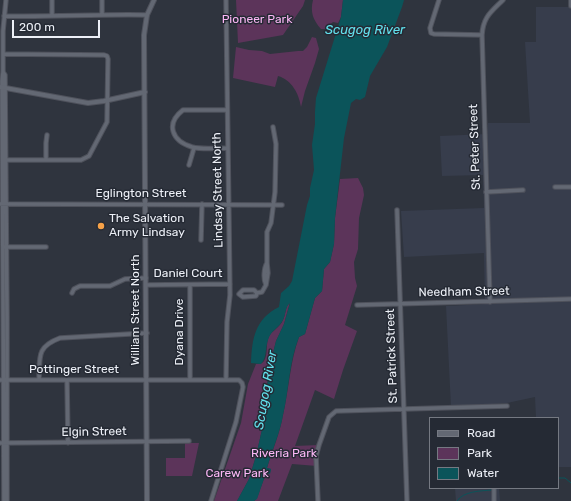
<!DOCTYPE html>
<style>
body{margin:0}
#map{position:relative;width:571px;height:501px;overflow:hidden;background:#2f343e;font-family:Rubik,sans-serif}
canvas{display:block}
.legend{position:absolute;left:429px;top:417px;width:130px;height:72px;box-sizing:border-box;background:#252a34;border:1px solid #757982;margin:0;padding:5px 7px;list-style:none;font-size:12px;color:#edf0f7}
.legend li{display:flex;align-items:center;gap:8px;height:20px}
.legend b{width:20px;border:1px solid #757982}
.scale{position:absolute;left:12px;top:20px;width:88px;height:18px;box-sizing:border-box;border:2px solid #edf0f7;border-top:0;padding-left:5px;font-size:12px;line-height:14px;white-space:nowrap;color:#edf0f7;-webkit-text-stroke:3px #252a34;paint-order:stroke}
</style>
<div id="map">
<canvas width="571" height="501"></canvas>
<ul class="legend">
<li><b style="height:5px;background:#636873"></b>Road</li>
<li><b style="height:11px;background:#5c345a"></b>Park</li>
<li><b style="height:11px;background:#0b545a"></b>Water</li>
</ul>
<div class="scale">200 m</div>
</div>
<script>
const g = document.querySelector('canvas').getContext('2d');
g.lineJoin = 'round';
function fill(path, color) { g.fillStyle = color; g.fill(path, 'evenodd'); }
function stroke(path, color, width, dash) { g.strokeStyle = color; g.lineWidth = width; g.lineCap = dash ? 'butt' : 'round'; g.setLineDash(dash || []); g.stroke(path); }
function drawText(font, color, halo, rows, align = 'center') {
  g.font = font + ' Rubik,sans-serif'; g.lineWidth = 3; g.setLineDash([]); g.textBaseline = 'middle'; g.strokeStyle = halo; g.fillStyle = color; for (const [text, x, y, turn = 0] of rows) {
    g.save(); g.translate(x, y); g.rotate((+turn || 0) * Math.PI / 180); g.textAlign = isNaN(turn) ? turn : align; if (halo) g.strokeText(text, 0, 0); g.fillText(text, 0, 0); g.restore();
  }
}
fill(new Path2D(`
 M536,7H571V467H558V418H536L535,397L507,403L451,407L446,306L485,304L484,253L404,257L401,211L484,208L483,175L442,176L440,136L487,134L488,123H530L525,42H536Z
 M455,488H499L500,501H456Z`), '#373d4c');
fill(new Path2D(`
 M236,0H305L303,6L283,35L238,43Z
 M313,0H343L341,17L338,23L333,22L325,29H321C313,20 310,12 313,0Z
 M312,37L316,38L319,49L315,63L305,91L301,107C299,94 292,80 278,76L275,87L233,78L236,47L249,50L262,51L270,54L298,51H303L307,47Z
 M358,178L363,188L364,195L359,218L358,249L354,262L355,278L357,286L345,325L357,331L343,370L334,399L315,390L295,446L319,445L317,466L292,464L278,501H254L257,498L266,473H270L271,469L267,468C272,451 280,433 283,415C289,389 290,362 299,337L305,334L315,298L322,291L324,269L330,262L334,244L335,218L340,179Z
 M290,302L284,324L276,341L268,373L266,412L256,456L249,479L237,501H214L241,423L248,384L256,364C259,364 262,364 264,361C268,355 266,345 268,339C271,330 280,328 283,320C286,314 285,307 290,302Z
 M185,443H199L192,476H166V458H185Z`), '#5c345a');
fill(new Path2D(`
 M343,0H404L402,7L387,47L370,76L365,97L360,100L356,99L351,103L344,138L335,218L334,244L330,262L324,269L322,291L315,298L305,334L299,337C289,362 289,389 283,415C280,433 272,450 267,468L271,469L270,474L266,473L257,499L254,501H237L249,479L256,456L266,412L268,373L276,341L284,324L290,303C285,307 286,314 283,320C279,328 270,331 268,340C265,348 267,358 261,364L251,363C252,338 255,319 279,307L281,293L289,286L292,281L307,205L310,196V188L314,170L312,145L315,124V112L316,98L341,17Z`), '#0b545a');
stroke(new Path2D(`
 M558,478H565L571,483
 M496,489L499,488
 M457,501C463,491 481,491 492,490`), '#0b545a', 1);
const minor = new Path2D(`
 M439,0L430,28L431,33L434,34L482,35
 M571,0V6
 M102,14V0
 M4,16C52,17 99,14 147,15
 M52,16V0
 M3,54L104,55L107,56L108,59L107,122L89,156L81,160H5
 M3,72L5,75L7,316V501
 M227,110H183C165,124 172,141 192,147C203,150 217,148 227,148
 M46,160V143L47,135
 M189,165L194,148
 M555,187H571
 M486,192L523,190
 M0,204L282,205
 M397,210L407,501
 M201,240L202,204
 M4,247H46
 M267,263V232L271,223L275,192L276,144L273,127
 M146,285L230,284
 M190,285V380
 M72,293L74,289L80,286H110L125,279L146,278
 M257,293L256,296L243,297L239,294L243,290H254L257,293L262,292L266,285C263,279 264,268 267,263L268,273L266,285
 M490,302L482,35C483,17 491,12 503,0
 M357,305L571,299
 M0,380H239L242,383L243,387L236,422L211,501
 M39,380C40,357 36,347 60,338L147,333
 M67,380L68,443
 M226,380L227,322L230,295L226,0
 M0,443L189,441
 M494,488V501
 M4,501L2,81L3,72V31L6,0
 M318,501L316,456L319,445L329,417L336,411L507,406`);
const tertiary = new Path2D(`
 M0,87L88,103L104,101L145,92
 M147,501L144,35L147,15L154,0`);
stroke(minor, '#4f525c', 5.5);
stroke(tertiary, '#4f525c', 6);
stroke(minor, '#636873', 3.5);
stroke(tertiary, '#636873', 4);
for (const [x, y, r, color] of [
 [101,226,4,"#f7a248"]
]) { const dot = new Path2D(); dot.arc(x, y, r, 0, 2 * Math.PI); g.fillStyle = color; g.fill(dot); stroke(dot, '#252a34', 1.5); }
drawText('12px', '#fcb7f6', '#252a34', [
 ["Pioneer Park",257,20],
 ["Riveria Park",284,454],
 ["Carew Park",237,474]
]);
drawText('12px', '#edf0f7', '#252a34', [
 ["St. Peter Street",475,147,-92],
 ["Lindsay Street North",218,190,-91],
 ["Eglington Street",141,194],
 ["Daniel Court",188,274],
 ["Needham Street",464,292,-1],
 ["William Street North",136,310,-90],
 ["Dyana Drive",180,332,-90],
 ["St. Patrick Street",392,356,-92],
 ["Pottinger Street",74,370],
 ["Elgin Street",94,432,-1]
]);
drawText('12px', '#edf0f7', '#252a34', [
 ["The Salvation",109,219],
 ["Army Lindsay",109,233]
], 'left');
drawText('italic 13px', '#62e1ed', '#252a34', [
 ["Scugog River",365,30],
 ["Scugog River",266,390,-80]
]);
</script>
